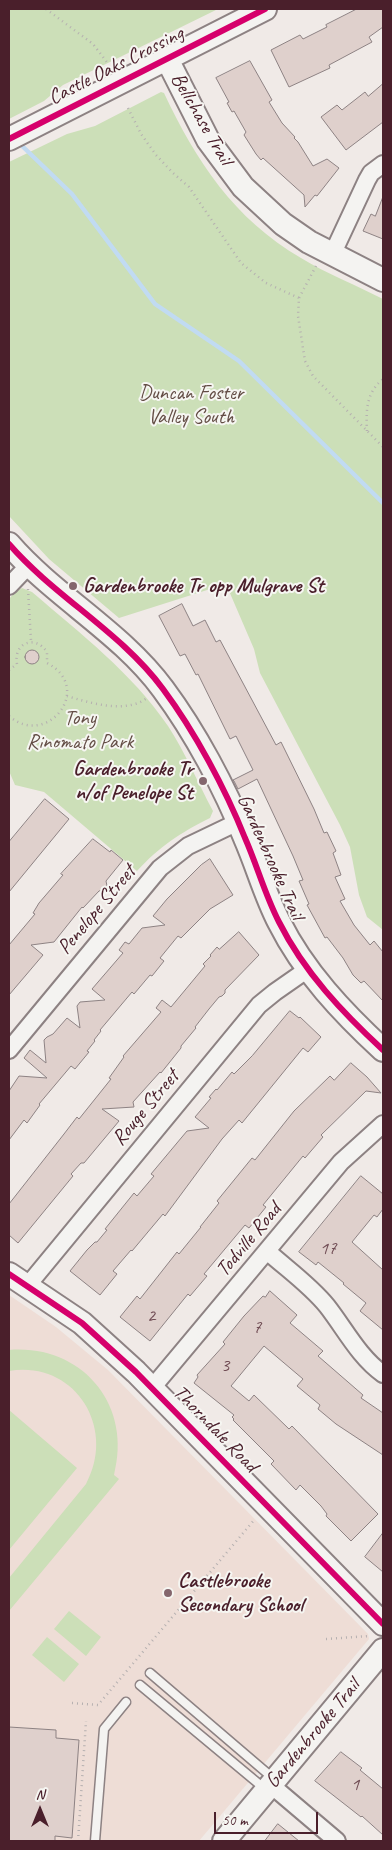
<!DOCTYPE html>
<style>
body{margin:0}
#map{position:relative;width:392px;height:1850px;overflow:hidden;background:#f0eae7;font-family:Caveat,sans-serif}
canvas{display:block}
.frame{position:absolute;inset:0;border:10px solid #4a1f2b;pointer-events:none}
.north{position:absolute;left:15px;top:1785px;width:50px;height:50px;-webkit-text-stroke:4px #f6f6f2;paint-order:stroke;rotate:0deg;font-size:14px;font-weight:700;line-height:20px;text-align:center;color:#4a1f2b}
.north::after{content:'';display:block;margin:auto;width:18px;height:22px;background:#4a1f2b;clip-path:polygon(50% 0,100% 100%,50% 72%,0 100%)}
.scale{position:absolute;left:214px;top:1812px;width:104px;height:22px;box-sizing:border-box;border:2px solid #4a1f2b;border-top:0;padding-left:6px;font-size:15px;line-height:18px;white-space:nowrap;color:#4a1f2b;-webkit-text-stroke:4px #f6f6f2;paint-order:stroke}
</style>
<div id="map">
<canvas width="392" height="1850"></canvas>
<div class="frame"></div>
<div class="north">N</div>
<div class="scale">50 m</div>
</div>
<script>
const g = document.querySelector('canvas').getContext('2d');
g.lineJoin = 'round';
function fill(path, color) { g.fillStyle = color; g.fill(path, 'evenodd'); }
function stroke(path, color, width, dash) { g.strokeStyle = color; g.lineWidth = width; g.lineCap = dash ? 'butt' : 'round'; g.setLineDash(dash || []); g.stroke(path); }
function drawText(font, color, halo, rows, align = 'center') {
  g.font = font + ' Caveat,sans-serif'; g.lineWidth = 4; g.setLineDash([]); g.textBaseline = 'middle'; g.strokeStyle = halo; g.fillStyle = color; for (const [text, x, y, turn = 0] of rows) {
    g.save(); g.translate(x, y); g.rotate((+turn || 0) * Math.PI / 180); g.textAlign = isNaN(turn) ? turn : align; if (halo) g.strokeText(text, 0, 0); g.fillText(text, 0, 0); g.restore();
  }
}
fill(new Path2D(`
 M9,1295L56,1327L108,1370L368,1634L369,1639L199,1841H9Z`), '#eeddd6');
fill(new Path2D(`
 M9,9H218L63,85L44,101L9,119Z
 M161,92L164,93C196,161 234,219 301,258C327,274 356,285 383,299V930L367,917L359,895L350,847L340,825L260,673L254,649L226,584L119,618L49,559L9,516V162L67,134L95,126Z
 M22,588L32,592C81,634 132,673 168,726C185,752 198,783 213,811L210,818C180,833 160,846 137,871L44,792L15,785L9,771V599L14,593Z
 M9,1350C81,1344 133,1404 114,1475L119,1479L9,1611V1578L86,1484C117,1428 75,1360 9,1371Z
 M9,1410L77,1468L9,1550Z
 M69,1611L101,1637L86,1656L54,1629Z
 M47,1637L79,1664L64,1682L32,1655Z`), '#ccdfb8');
stroke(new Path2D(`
 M18,142L72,194L155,304L239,361L383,503`), '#c1dbf2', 4.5);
const building = new Path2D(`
 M357,9H383V27L369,37L372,42L329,65L330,68L289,87L271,50L300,35L303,39L327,27L326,25Z
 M250,61L272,100L269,102L282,123L295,137L294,138L298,142L313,166L327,159L339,168L317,196L315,195L305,207L304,195L263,158L261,160L256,154L244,135L246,132L234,111L232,112L227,103L229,102L216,78Z
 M383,84V122L346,150L321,117L337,105L342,110L365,92L368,96Z
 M383,197V239L363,231L371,214L375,216Z
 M182,604L193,626L205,620L216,642L220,640L276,745L281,742L314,809L324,833L327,832L336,851L333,853L341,875L335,877L345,899L340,901L354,925L370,945L374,941L383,952V1001L364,981L361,983L353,975L343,958L327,937L325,938L307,905L309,904L299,881L303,880L293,856L257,779L238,789L234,781L233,780L253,770L236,736L230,739L198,674L196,675L185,654L180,656L159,616Z
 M25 657a7 7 0 1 1 14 0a7 7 0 1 1-14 0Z
 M45,799L69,819L9,892V842Z
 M93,839L110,852L111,850L123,860L106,881L107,886L103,890L99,891L83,908L82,907L54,942L31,945L43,955L9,995V945L35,914L33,913L39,903L63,875L61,874Z
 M210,859L233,895L210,909L181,938L178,936L160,958L164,961L152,976L150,975L134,994L132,992L100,1030L101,1031L94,1040L95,1041L87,1051L89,1052L75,1069L71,1066L39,1104L40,1105L27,1123L24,1120L9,1140V1091L19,1076L47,1078L24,1058L30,1050L46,1063L44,1040L47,1037L53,1034L67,1018L80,1028L77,1006L80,1002L105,1000L92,989L123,953L119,950L125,942L129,944L142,928L165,925L153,916L167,899L201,865Z
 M239,932L259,955L225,990V993L222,996L219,997L209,1009L195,1027L196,1028L181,1046V1048L161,1073L160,1072L133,1102L134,1107L102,1109L119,1121L84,1163H81L71,1174L73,1176L18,1243L9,1235V1204L64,1134L77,1117L79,1119L111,1079L109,1078L124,1057L123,1056L161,1012L156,1008L162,1000L171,1007L205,966L203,964L211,956L210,955L217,947L219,949Z
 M290,1011L299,1018L300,1017L321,1037L308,1052L303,1048L242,1123L239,1120L222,1139L165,1216L163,1214L132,1251L131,1250L113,1271L117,1274L100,1295L70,1271L87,1250L95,1242H97L107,1230L105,1229L134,1193L137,1196L154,1176L151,1174L187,1131L209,1128L195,1117L211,1098L209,1097L216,1089L217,1090L232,1072L234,1074L252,1056Z
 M351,1063L367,1077L381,1093L366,1091L321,1135L323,1137L305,1158L303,1156L263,1205L266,1207L249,1228L245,1225L204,1274L207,1276L190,1296L188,1294L150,1341L120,1317L137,1296L140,1299L177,1252L179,1254L201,1227H200L219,1203L217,1201L252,1158L255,1160L294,1111L330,1076L334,1080Z
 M361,1176L383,1194V1209L377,1217L374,1215L352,1242L383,1270V1330L360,1311L366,1303L343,1284L344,1283L318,1262L316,1265L299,1252Z
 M270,1291L297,1315L290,1323L323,1351L318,1356L363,1395L361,1398L383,1413V1455L336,1424L318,1409L320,1405L297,1386L303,1379L264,1346L231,1386L249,1401L254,1395L289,1429L292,1426L378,1514L351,1541L326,1516L327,1514L321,1506L300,1485L296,1490L271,1464L274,1461L233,1420L234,1419L232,1417L234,1415L194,1383L198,1377L197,1375L225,1344L223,1342L244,1316L263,1296L265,1297Z
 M383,1533V1572L365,1557Z
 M9,1727L56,1730V1738L79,1740L72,1838L55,1836V1841H9Z
 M341,1752L362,1768L360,1770L383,1789V1835L362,1816L361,1817L315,1781Z
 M278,1824L299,1841H265Z`);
fill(building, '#dfd0cc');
stroke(building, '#8d8283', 1);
const lane = new Path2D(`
 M150,1673L274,1779
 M140,1685L265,1789
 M95,1841L104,1729L126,1702`);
const street = new Path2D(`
 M332,255L367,180L371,173L383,164
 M9,586L29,565
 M9,1050L160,868L188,846L238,822
 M267,1251C287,1269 310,1285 327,1306C345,1329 359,1357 383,1374
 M28,1285L259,1005L275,992L308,969
 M152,1388L341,1162L383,1124
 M271,1785L337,1841`);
const secondary = new Path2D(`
 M167,59L208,140L243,187L283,224L309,242L383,280
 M9,139L265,9
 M9,544C55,597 121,632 163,689C195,732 225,788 245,838C257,865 265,895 279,922C304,972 343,1013 383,1050
 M9,1274L82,1323L136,1372L383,1624
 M224,1841L383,1650`);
stroke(lane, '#8d8283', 11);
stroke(street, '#8d8283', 20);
stroke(secondary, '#8d8283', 26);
stroke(new Path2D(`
 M46,9L93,44L109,65
 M128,108L141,134L156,155L173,173L189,187L241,263L266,283L299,298
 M316,266L299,298L298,316L305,361L313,376L383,447
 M367,431C366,410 366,393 383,379
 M28,589L31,641
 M9,670L17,664C13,643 35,634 47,652V663C95,688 47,749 9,716
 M67,696C90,703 126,714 147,698
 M326,1639L369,1636
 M72,1703L98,1705L255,1519
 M78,1841L86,1721`), '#b5b0b0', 2.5, [1, 4]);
stroke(lane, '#f4f3f1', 8);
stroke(street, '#f4f3f1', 16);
stroke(secondary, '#f4f3f1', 22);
stroke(new Path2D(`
 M9,139L265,9
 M9,544C55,597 121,632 163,689C195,732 225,788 245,838C257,865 265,895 279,922C304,972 343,1013 383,1050
 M9,1274L82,1323L136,1372L383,1624`), '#d6006c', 6);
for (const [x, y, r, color] of [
 [73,586,5,"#84666d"],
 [203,781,5,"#84666d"],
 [168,1593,5,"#84666d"]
]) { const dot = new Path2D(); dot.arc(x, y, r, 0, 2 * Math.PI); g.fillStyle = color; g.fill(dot); stroke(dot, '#f6f6f2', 2); }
drawText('19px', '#704c54', null, [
 ["17",328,1249],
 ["2",151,1316],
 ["7",257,1328],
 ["3",225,1366],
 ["1",355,1785]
]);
drawText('21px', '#4a1f2b', '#f6f6f2', [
 ["Castle Oaks Crossing",116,66,-27],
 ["Bellchase Trail",201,119,60],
 ["Gardenbrooke Trail",270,857,66],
 ["Penelope Street",97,910,-50],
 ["Rouge Street",146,1108,-50],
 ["Todville Road",249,1240,-50],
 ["Thorndale Road",215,1429,46],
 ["Gardenbrooke Trail",313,1734,-50]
]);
drawText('21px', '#634d45', '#f6f6f2', [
 ["Duncan Foster",191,393],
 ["Valley South",191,417],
 ["Tony",80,718],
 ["Rinomato Park",80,742]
]);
drawText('bold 21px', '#4a1f2b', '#f6f6f2', [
 ["Gardenbrooke Tr opp Mulgrave St",83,586],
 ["Gardenbrooke Tr",193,769,"right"],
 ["n/of Penelope St",193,793,"right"],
 ["Castlebrooke",178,1581],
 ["Secondary School",178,1605]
], 'left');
</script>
